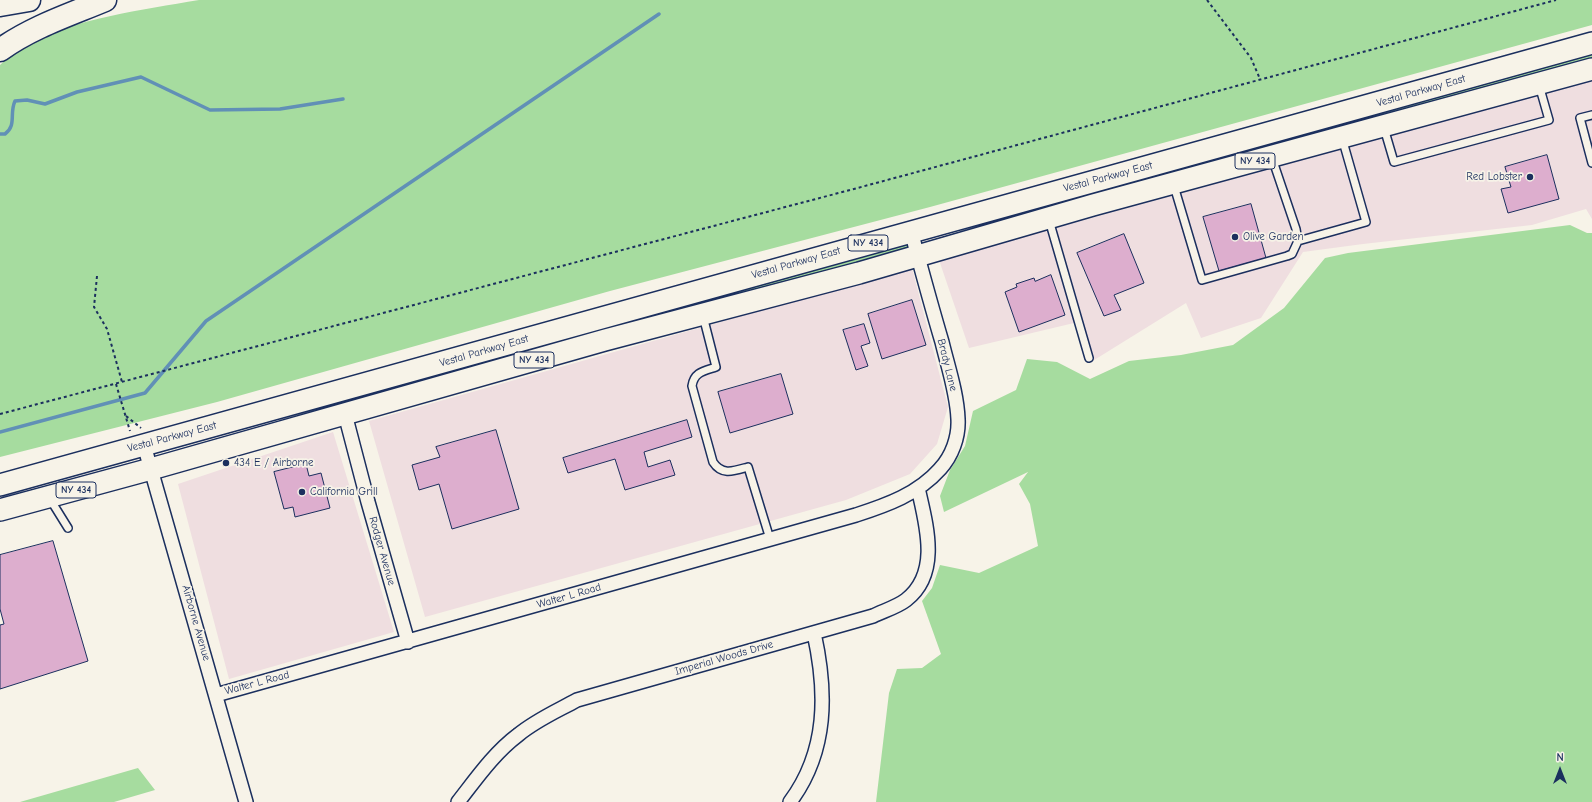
<!DOCTYPE html>
<style>
body{margin:0}
#map{position:relative;width:1592px;height:802px;overflow:hidden;background:#f7f3e8;font-family:"Comic Neue",sans-serif}
canvas{display:block}
.north{position:absolute;left:1540px;top:750px;width:40px;height:40px;-webkit-text-stroke:3px #f7f3e8;paint-order:stroke;rotate:0deg;font-size:11px;font-weight:700;line-height:16px;text-align:center;color:#1b2f5e}
.north::after{content:'';display:block;margin:auto;width:14px;height:18px;background:#1b2f5e;clip-path:polygon(50% 0,100% 100%,50% 72%,0 100%)}
</style>
<div id="map">
<canvas width="1592" height="802"></canvas>
<div class="north">N</div>
</div>
<script>
const g = document.querySelector('canvas').getContext('2d');
g.lineJoin = 'round';
function fill(path, color) { g.fillStyle = color; g.fill(path, 'evenodd'); }
function stroke(path, color, width, dash) { g.strokeStyle = color; g.lineWidth = width; g.lineCap = dash ? 'butt' : 'round'; g.setLineDash(dash || []); g.stroke(path); }
function drawText(font, color, halo, rows, align = 'center') {
  g.font = font + ' "Comic Neue",sans-serif'; g.lineWidth = 3.5; g.setLineDash([]); g.textBaseline = 'middle'; g.strokeStyle = halo; g.fillStyle = color; for (const [text, x, y, turn = 0] of rows) {
    g.save(); g.translate(x, y); g.rotate((+turn || 0) * Math.PI / 180); g.textAlign = isNaN(turn) ? turn : align; if (halo) g.strokeText(text, 0, 0); g.fillText(text, 0, 0); g.restore();
  }
}
fill(new Path2D(`
 M1592,80V219L1586,209L1532,225L1363,244L1303,252L1261,318L1201,338L1186,303L1091,362L1074,323L969,348L939,260Z
 M912,268L948,407L937,444L910,474L846,500L425,617L369,421Z
 M333,432L394,632L229,679L178,484Z`), '#efdee0');
fill(new Path2D(`
 M199,0H1592V25L930,207L610,291L217,402L0,457V65C7,59 15,50 24,45C77,18 141,10 199,0Z
 M1592,50V61L939,240L945,236L1118,186L1162,172Z
 M1570,225L1587,233H1592V802H876L889,693L897,669L922,668L941,654L922,601L932,588L940,565L979,573L1038,546L1030,504L1019,484L1028,472L944,512L940,496L950,470L965,446L973,411L1016,390L1027,359L1057,362L1090,379L1129,361L1181,355L1233,345L1284,308L1325,258L1348,253Z
 M906,240L910,248L585,338L590,333L626,317Z
 M138,768L155,790L114,802H20Z`), '#a6dc9f');
stroke(new Path2D(`
 M0,134H5C17,125 9,114 15,101L27,100L45,104L77,92L141,77L210,110L280,109L343,99
 M0,432L145,393L206,321L659,14`), '#6190b6', 3.5);
const building = new Path2D(`
 M1547,155L1559,199L1508,213L1501,189L1511,187L1505,167Z
 M1251,204L1266,258L1219,271L1203,217Z
 M1124,234L1144,283L1114,295L1121,310L1104,316L1077,253Z
 M1051,275L1065,315L1019,332L1005,292L1017,287L1016,284L1034,278L1035,281Z
 M912,300L926,345L882,359L868,314Z
 M864,324L870,343L861,346L868,366L856,370L843,330Z
 M781,374L793,414L730,433L718,392Z
 M687,420L692,437L644,452L648,467L670,460L675,475L625,490L615,459L568,473L563,458Z
 M496,430L519,509L452,529L439,484L419,490L412,465L440,457L436,447Z
 M306,464L309,476L321,473L330,508L295,517L293,507L284,509L274,472Z
 M53,541L88,661L0,689V625L4,624L0,609V555Z`);
fill(building, '#ddaece');
stroke(building, '#1b2f5e', 1);
const lane = new Path2D(`
 M1592,115L1580,118L1592,163
 M1384,128L1394,162L1549,120L1539,85
 M1174,186L1202,280L1287,256L1292,254L1298,241L1296,229L1272,158
 M1049,220L1089,358
 M1298,241L1366,222L1342,138
 M703,316L716,367C704,371 694,372 692,386L713,462C722,476 734,471 748,467L770,539
 M50,499L68,528`);
const street = new Path2D(`
 M345,414L368,502L408,642
 M144,445L246,802
 M216,695L856,515C887,505 918,494 940,469C952,456 959,437 958,419C957,393 948,367 942,342C931,305 921,268 911,231
 M458,802C476,779 494,753 518,735C536,720 557,711 577,700L873,616C883,611 897,607 906,600C941,573 926,524 918,488
 M790,802C828,751 827,692 814,633`);
const primary = new Path2D(`
 M0,485L1592,43
 M0,510L151,469L605,340L859,273L1093,205L1592,69`);
const highway = new Path2D(`
 M0,5L29,0
 M0,50C32,27 69,15 105,0`);
stroke(lane, '#1b2f5e', 10);
stroke(street, '#1b2f5e', 16);
stroke(primary, '#1b2f5e', 24);
stroke(highway, '#1b2f5e', 25);
stroke(new Path2D(`
 M1207,0L1251,58L1260,79
 M97,276L94,307L107,329L122,382
 M116,384L130,431
 M0,414L850,190L1556,0
 M126,416L141,428`), '#1b2f5e', 2, [3, 3]);
stroke(lane, '#f7f3e8', 7);
stroke(street, '#f7f3e8', 13);
stroke(primary, '#f7f3e8', 21);
stroke(highway, '#f7f3e8', 22);
for (const [x, y, r, color] of [
 [1530,177,4,"#1b2f5e"],
 [1235,237,4,"#1b2f5e"],
 [226,463,4,"#1b2f5e"],
 [302,492,4,"#1b2f5e"]
]) { const dot = new Path2D(); dot.arc(x, y, r, 0, 2 * Math.PI); g.fillStyle = color; g.fill(dot); stroke(dot, '#f7f3e8', 1.5); }
for (const [x, y, w] of [
 [1255,161,40],
 [868,243,40],
 [534,360,40],
 [76,490,40]
]) { const box = new Path2D(); box.roundRect(x - w / 2, y - 8, w, 16, 3); g.fillStyle = '#f7f3e8'; g.fill(box); stroke(box, '#1b2f5e', 1); }
drawText('bold 10px', '#1b2f5e', null, [
 ["NY 434",1255,161],
 ["NY 434",868,243],
 ["NY 434",534,360],
 ["NY 434",76,490]
]);
drawText('11px', '#1b2f5e', '#f7f3e8', [
 ["Vestal Parkway East",1421,91,-16],
 ["Vestal Parkway East",1108,177,-15],
 ["Vestal Parkway East",796,263,-16],
 ["Vestal Parkway East",484,351,-16],
 ["Brady Lane",947,365,76],
 ["Vestal Parkway East",172,437,-15],
 ["Rodger Avenue",382,551,74],
 ["Walter L Road",569,596,-16],
 ["Airborne Avenue",196,623,74],
 ["Imperial Woods Drive",724,658,-16],
 ["Walter L Road",257,683,-15]
]);
drawText('11px', '#1b2f5e', '#f7f3e8', [
 ["Red Lobster",1522,177,"right"],
 ["Olive Garden",1243,237],
 ["434 E / Airborne",234,463],
 ["California Grill",310,492]
], 'left');
</script>
